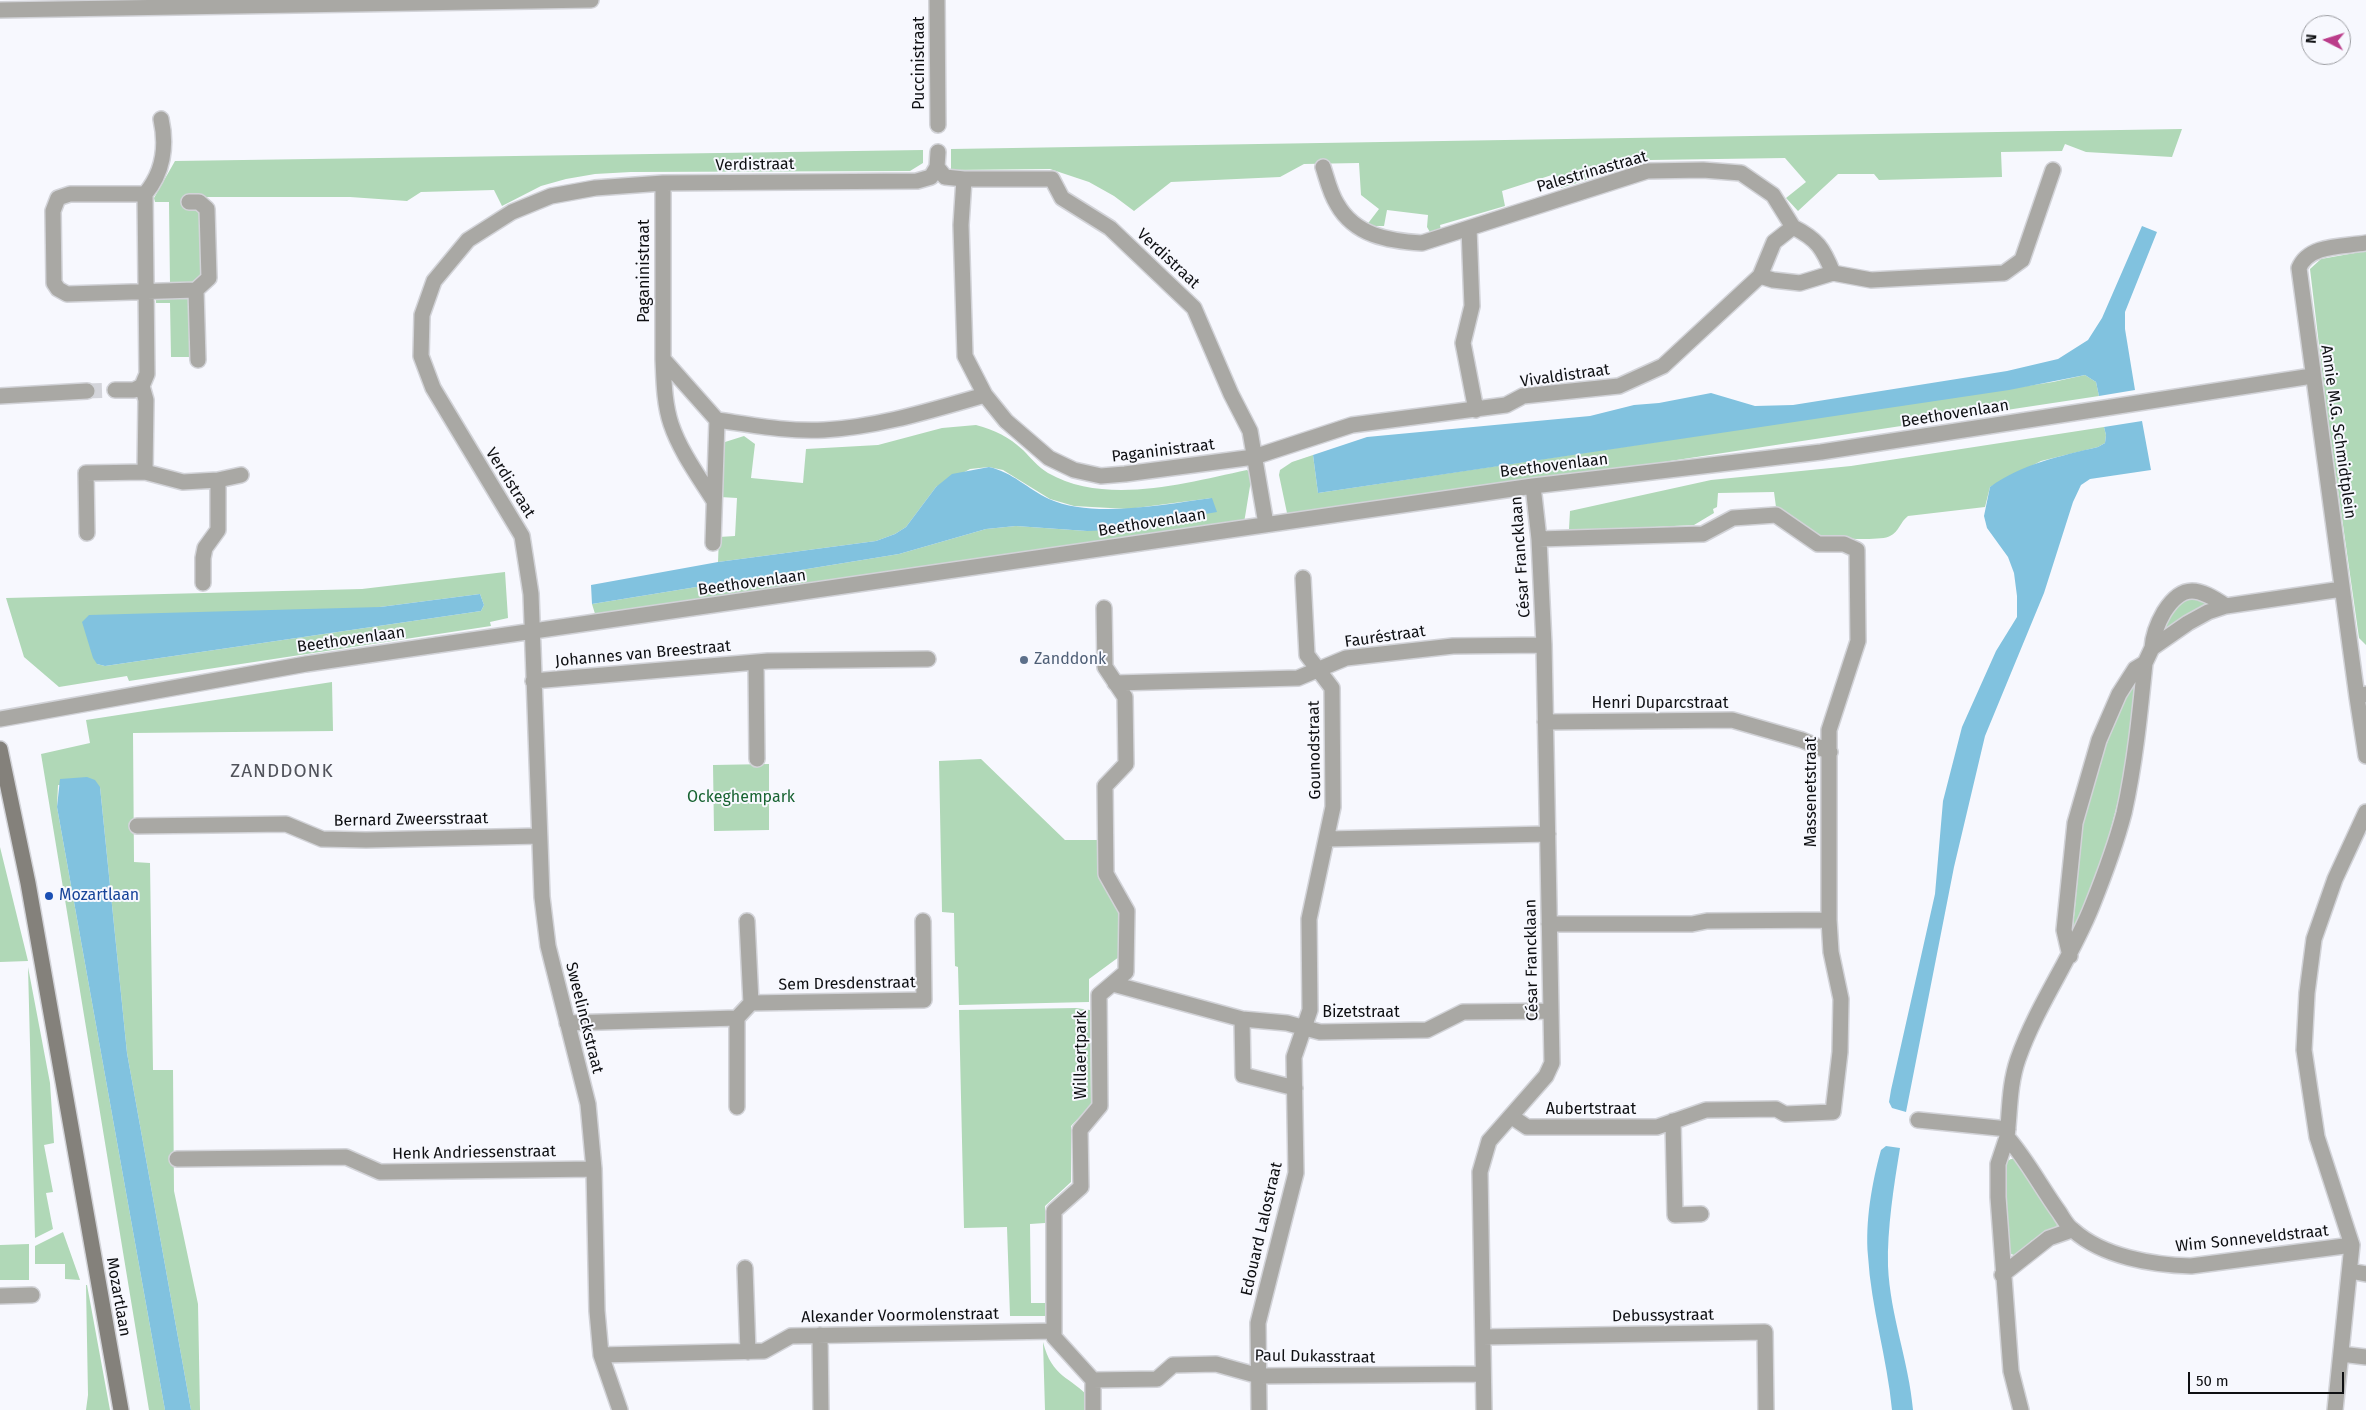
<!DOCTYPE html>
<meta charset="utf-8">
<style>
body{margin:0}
#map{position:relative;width:2366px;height:1410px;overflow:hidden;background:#f7f8fe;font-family:"Fira Sans",sans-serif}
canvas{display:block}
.north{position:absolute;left:2301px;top:15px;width:50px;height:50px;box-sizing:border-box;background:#f7f8fe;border:1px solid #9a9ba0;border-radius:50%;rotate:275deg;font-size:14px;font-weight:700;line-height:20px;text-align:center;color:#0e0f12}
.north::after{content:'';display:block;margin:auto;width:18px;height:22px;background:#bb3c8a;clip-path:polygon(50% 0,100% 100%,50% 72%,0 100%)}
.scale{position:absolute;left:2188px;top:1372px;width:156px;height:22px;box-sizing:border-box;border:2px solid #0e0f12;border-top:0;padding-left:6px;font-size:15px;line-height:18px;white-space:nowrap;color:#0e0f12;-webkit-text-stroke:4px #f7f8fe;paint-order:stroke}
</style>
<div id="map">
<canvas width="2366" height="1410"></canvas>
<div class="north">N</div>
<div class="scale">50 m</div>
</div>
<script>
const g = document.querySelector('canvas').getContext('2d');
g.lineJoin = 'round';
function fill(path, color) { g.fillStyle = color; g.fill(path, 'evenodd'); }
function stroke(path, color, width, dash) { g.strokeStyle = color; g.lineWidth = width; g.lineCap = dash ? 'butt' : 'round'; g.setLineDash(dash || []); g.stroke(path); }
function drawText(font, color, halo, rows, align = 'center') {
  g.font = font + ' "Fira Sans",sans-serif'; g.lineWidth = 4; g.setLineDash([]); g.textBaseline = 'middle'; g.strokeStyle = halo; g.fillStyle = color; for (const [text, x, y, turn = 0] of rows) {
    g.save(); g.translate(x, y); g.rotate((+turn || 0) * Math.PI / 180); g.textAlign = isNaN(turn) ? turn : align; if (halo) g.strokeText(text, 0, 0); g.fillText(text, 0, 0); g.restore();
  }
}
fill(new Path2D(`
 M2182,129L2172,157L2086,152L2065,144L2062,151L2001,152L2002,177L1879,180L1874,174H1838L1798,211L1786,198L1806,182L1785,158L1650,160L1561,188L1555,174L1502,191L1505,206L1440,225L1441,230L1431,234L1427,227L1428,215L1387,210L1384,226H1366L1379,209L1361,195L1359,163L1304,164L1280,177L1171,182L1134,211L1114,196L1089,182L1050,169L951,170V149Z
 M923,150V163L910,171L631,172L595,174L566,179L541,186L502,206L494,190L421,192L407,201L350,197H186L200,212L202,277L195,284H170L169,202H155L154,198L175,161Z
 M2366,251V645L2359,638L2327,412L2310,269L2321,259Z
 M156,296H186L191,301L192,357H171L170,303H156Z
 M2085,375L2096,382L2099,396L1294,518H1289L1287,513L1279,475L1280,470L1292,462L1313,455L1318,493L2053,382Z
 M976,425C995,430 1009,437 1023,450C1031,458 1038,467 1048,473C1106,506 1186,483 1247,470L1252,474L1244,523L596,617L592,604L899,554L986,529L1016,526L1087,531L1212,498L1128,509L1074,506L1050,499L1003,470L989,467L970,469L936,487L906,527L895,534L876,541L718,562L719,537L735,536L737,498L720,497V459L725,442L744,436L755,444L751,478L803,483L806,449L878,445L942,428Z
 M2104,427L2106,435L2105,443L2098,447L2041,461L1990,487L1985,507L1908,516C1900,522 1899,532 1890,536C1880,542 1821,538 1810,533C1798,527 1787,515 1776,507L1774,492L1718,493L1717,507L1713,509L1714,513L1694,525L1576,531L1569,529L1570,511L1711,480L1851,466Z
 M505,572L508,618L490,622L491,626L129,681L127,676L59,687L24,657L6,598L362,589ZM480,594L484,605L481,611L105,666L97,664L380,607Z
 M2193,598L2209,604L2165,629L2164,626C2172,613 2177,600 2193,598Z
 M332,682L333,731L133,733L134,862L150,863L153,1070H173L174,1191L198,1304L200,1410H191L127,1053L100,787L58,785L57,807L165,1410H149L41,754L90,743L86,720Z
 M2135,683L2137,685C2129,769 2110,849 2076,927H2073L2083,825L2095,774L2128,689Z
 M981,759L1065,840H1098L1099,876L1122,916L1123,954L1089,979V1002L959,1005L958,967L955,966L954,913L942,912L939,761Z
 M769,764V830L714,831L713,765Z
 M0,847L28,961L0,962Z
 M28,967L50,1083L54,1143L44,1145L53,1192L46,1193L53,1229L35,1238Z
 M1076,1008L1090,1010L1091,1105L1071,1126V1182L1045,1206V1223L1030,1224L1031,1303H1046L1047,1316H1010L1007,1227L964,1228L959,1010Z
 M2011,1159H2017L2034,1189L2058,1222L2056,1228L2031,1241L2016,1256L2009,1253L2005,1167L2007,1161Z
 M63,1232L80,1280L65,1279V1264H35V1246Z
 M29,1244V1280H0V1245Z
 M86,1285H87L110,1410H86L88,1395Z
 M1043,1342C1052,1378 1070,1376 1091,1399L1090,1410H1045Z`), '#b0d8b7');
fill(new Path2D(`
 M2142,226L2157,232L2125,312V329L2135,390L2099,396L2096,382L2085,375L2009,390L1318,493L1313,455L1367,437L1590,416L1634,405L1659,403L1711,393L1755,406L1793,405L2007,371L2058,359L2088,340L2102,318Z
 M2142,421L2151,470L2090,479L2081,485L2073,502L2044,593L1985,736L1954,867L1906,1112L1892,1108L1889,1102L1891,1090L1935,894L1943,801L1962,727L1996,651L2017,617V596L2014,573L2008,557L1987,528L1984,516L1990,487C2022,464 2060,456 2098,447L2105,443L2106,435L2104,427Z
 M989,467C1012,472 1028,489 1049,499C1093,519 1165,504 1212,498L1217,512L1113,530L1087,531L1016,526L986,529L899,554L592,604L591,585L718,562L876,541L895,534L906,527L936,487L952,474Z
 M480,594L484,605L481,611L105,666L97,664L93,658L82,622L89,615L380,607Z
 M87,777L95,780L100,787L127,1053L191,1410H165L57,807L60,779Z
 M1886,1146L1900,1148C1894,1185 1887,1229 1888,1266C1890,1315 1909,1362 1913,1410H1892C1887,1358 1871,1307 1868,1256C1865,1222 1872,1182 1881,1150Z`), '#81c2df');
stroke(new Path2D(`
 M87,391L115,390`), '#d4d5db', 15, [15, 8]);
const street = new Path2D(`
 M937,0L938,125
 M0,10L591,0
 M937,167L938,152
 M1323,167C1327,179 1330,193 1337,204C1355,236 1389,241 1422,243L1647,171L1703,170L1741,173L1773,195L1793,227
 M964,179L961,225L965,356L985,395L1006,421L1049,458L1074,470L1101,476L1125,474L1254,457L1352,425L1506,405L1523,396L1619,386L1663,366L1760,276L1774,242L1793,227C1817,239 1823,248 1833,273
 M663,183V359L717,420L713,543
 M145,194H70L58,198L53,211L54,283L58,289L67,294L196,290L209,278L207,209L199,202H189
 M1469,228L1472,306L1463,343L1476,410
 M2366,243C2343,247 2309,244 2299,268L2357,697L2366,694
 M1760,276L1773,280L1800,283L1833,273L1871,280L2004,273L2022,260L2053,170
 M196,290L198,360
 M663,359C664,380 664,403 671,424C680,451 699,477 714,501
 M115,390H134L142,386
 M0,396L87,391
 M717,420C752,425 788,432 824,430C879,427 932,410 985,395
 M145,472L146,400L142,386L147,374L145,194C163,173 167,146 161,119
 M87,533L86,473L145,472L183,482L218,480L241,475
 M203,583V558L205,548L218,530V480
 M2152,648C2153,634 2157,624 2164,612C2183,582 2199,588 2226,606
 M756,662L757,759
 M2145,663C2140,713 2135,764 2124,813C2116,844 2104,876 2092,906C2071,959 2037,1005 2018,1059C2009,1085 2010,1111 2007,1137C2027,1160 2041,1187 2059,1212C2063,1218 2067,1226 2073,1230C2103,1257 2153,1265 2191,1266L2352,1245
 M533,681L768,661L928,659
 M1115,683L1298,678L1346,658L1453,646L1544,645
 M2357,697L2366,756
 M0,719L306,664L1533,486L1821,452L2312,376
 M1545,722L1732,720L1802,740L1830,752
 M137,826L286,824L322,839L366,840L539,836
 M1327,839L1548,834
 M747,921L751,1003
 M1549,924H1692L1707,921L1829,920
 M2070,956L2064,930L2075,823L2099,740L2119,694L2135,669L2145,663L2152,648L2188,623L2208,612L2226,606L2342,589
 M1113,984L1242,1019L1287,1023L1320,1032L1427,1030L1463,1012L1551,1011
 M737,1018V1107
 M1242,1019L1243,1075L1295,1088
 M567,1023L737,1018L751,1003L924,1000L923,921
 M1512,1117L1527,1127H1657L1706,1110L1776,1109L1785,1114L1833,1112L1840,1052L1841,999L1831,952L1829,920V730L1858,641L1857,550L1844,544H1818L1776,515L1733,518L1703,534L1539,539
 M1918,1120L2008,1129
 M1673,1121L1675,1215L1701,1214
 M2007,1137L1998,1164V1197L2011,1371L2021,1410
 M177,1159L346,1157L380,1172L594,1169
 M745,1268L748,1352
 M2350,1271L2366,1274
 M2002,1275L2049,1238L2072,1230
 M0,1296L32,1295
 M820,1335L821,1410
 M1483,1337L1765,1332L1766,1410
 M2341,1354L2366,1357
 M601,1355L764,1351L791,1336L1054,1331
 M1093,1380L1157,1379L1173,1365L1216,1364L1259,1376L1483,1374
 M620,1410L601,1355L597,1311L594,1169L588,1104L548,946L542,897L531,594L522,536L433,388L421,356L422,315L434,281L468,240L512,212L551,196L595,188L663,183L917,181L931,177L937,167L945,177L964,179H1052L1062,198L1110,228L1194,308L1231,394L1250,431L1266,524
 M1093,1410V1380L1054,1337V1211L1081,1187L1080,1130L1100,1106L1099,995L1126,972L1127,911L1106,874L1105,786L1126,764L1125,697L1105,667L1104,608
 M1259,1410L1258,1323L1296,1173L1294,1057L1310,1010L1309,919L1333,807L1332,688L1307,655L1303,578
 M1484,1410L1480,1172L1489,1141L1546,1076L1552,1063L1544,645L1539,539L1533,486
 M2335,1410L2352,1245L2317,1137L2304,1050L2307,993L2314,939L2335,879L2366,812`);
const secondary = new Path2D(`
 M0,749L28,883L121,1410`);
stroke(street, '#d2d3d8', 18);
stroke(secondary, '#d2d3d8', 18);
stroke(street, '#a9a8a4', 15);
stroke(secondary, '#84817b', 15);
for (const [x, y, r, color] of [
 [1024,660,5,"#5c6f8a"],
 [49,896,5,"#1a4fb4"]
]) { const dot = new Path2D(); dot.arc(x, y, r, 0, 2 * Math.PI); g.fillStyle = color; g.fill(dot); stroke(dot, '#f7f8fe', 2); }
drawText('16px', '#0e0f12', '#f7f8fe', [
 ["Puccinistraat",920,63,-90],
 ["Verdistraat",755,165,-1],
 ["Palestrinastraat",1592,172,-16],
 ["Verdistraat",1168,259,43],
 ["Paganinistraat",645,271,-90],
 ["Vivaldistraat",1565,376,-8],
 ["Beethovenlaan",1955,414,-9],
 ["Annie M.G. Schmidtplein",2338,432,82],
 ["Paganinistraat",1163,451,-7],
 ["Beethovenlaan",1554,466,-7],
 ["Verdistraat",510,483,58],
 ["Beethovenlaan",1152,523,-9],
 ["César Francklaan",1521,557,-94],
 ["Beethovenlaan",752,583,-8],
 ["Fauréstraat",1385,637,-8],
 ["Beethovenlaan",351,640,-8],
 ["Johannes van Breestraat",643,654,-5],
 ["Henri Duparcstraat",1660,704],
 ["Gounodstraat",1315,750,-91],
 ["Massenetstraat",1812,792,-90],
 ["Bernard Zweersstraat",411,820,-1],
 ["César Francklaan",1532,960,-91],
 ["Sem Dresdenstraat",847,984,-1],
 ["Bizetstraat",1361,1013],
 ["Sweelinckstraat",584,1018,76],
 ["Willaertpark",1082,1055,-90],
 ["Aubertstraat",1591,1110],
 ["Henk Andriessenstraat",474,1153,-1],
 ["Edouard Lalostraat",1262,1229,-77],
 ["Wim Sonneveldstraat",2252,1239,-6],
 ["Mozartlaan",118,1297,80],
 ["Alexander Voormolenstraat",900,1316,-1],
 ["Debussystraat",1663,1316,-1],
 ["Paul Dukasstraat",1315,1357,1]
]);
drawText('16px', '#4e5e75', '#f7f8fe', [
 ["Zanddonk",1034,660]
], 'left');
drawText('16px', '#176331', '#f7f8fe', [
 ["Ockeghempark",741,798]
]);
drawText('16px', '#164399', '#f7f8fe', [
 ["Mozartlaan",59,896]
], 'left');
g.letterSpacing = '1px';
drawText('19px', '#51535b', '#f7f8fe', [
 ["ZANDDONK",282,772]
]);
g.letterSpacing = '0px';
</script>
